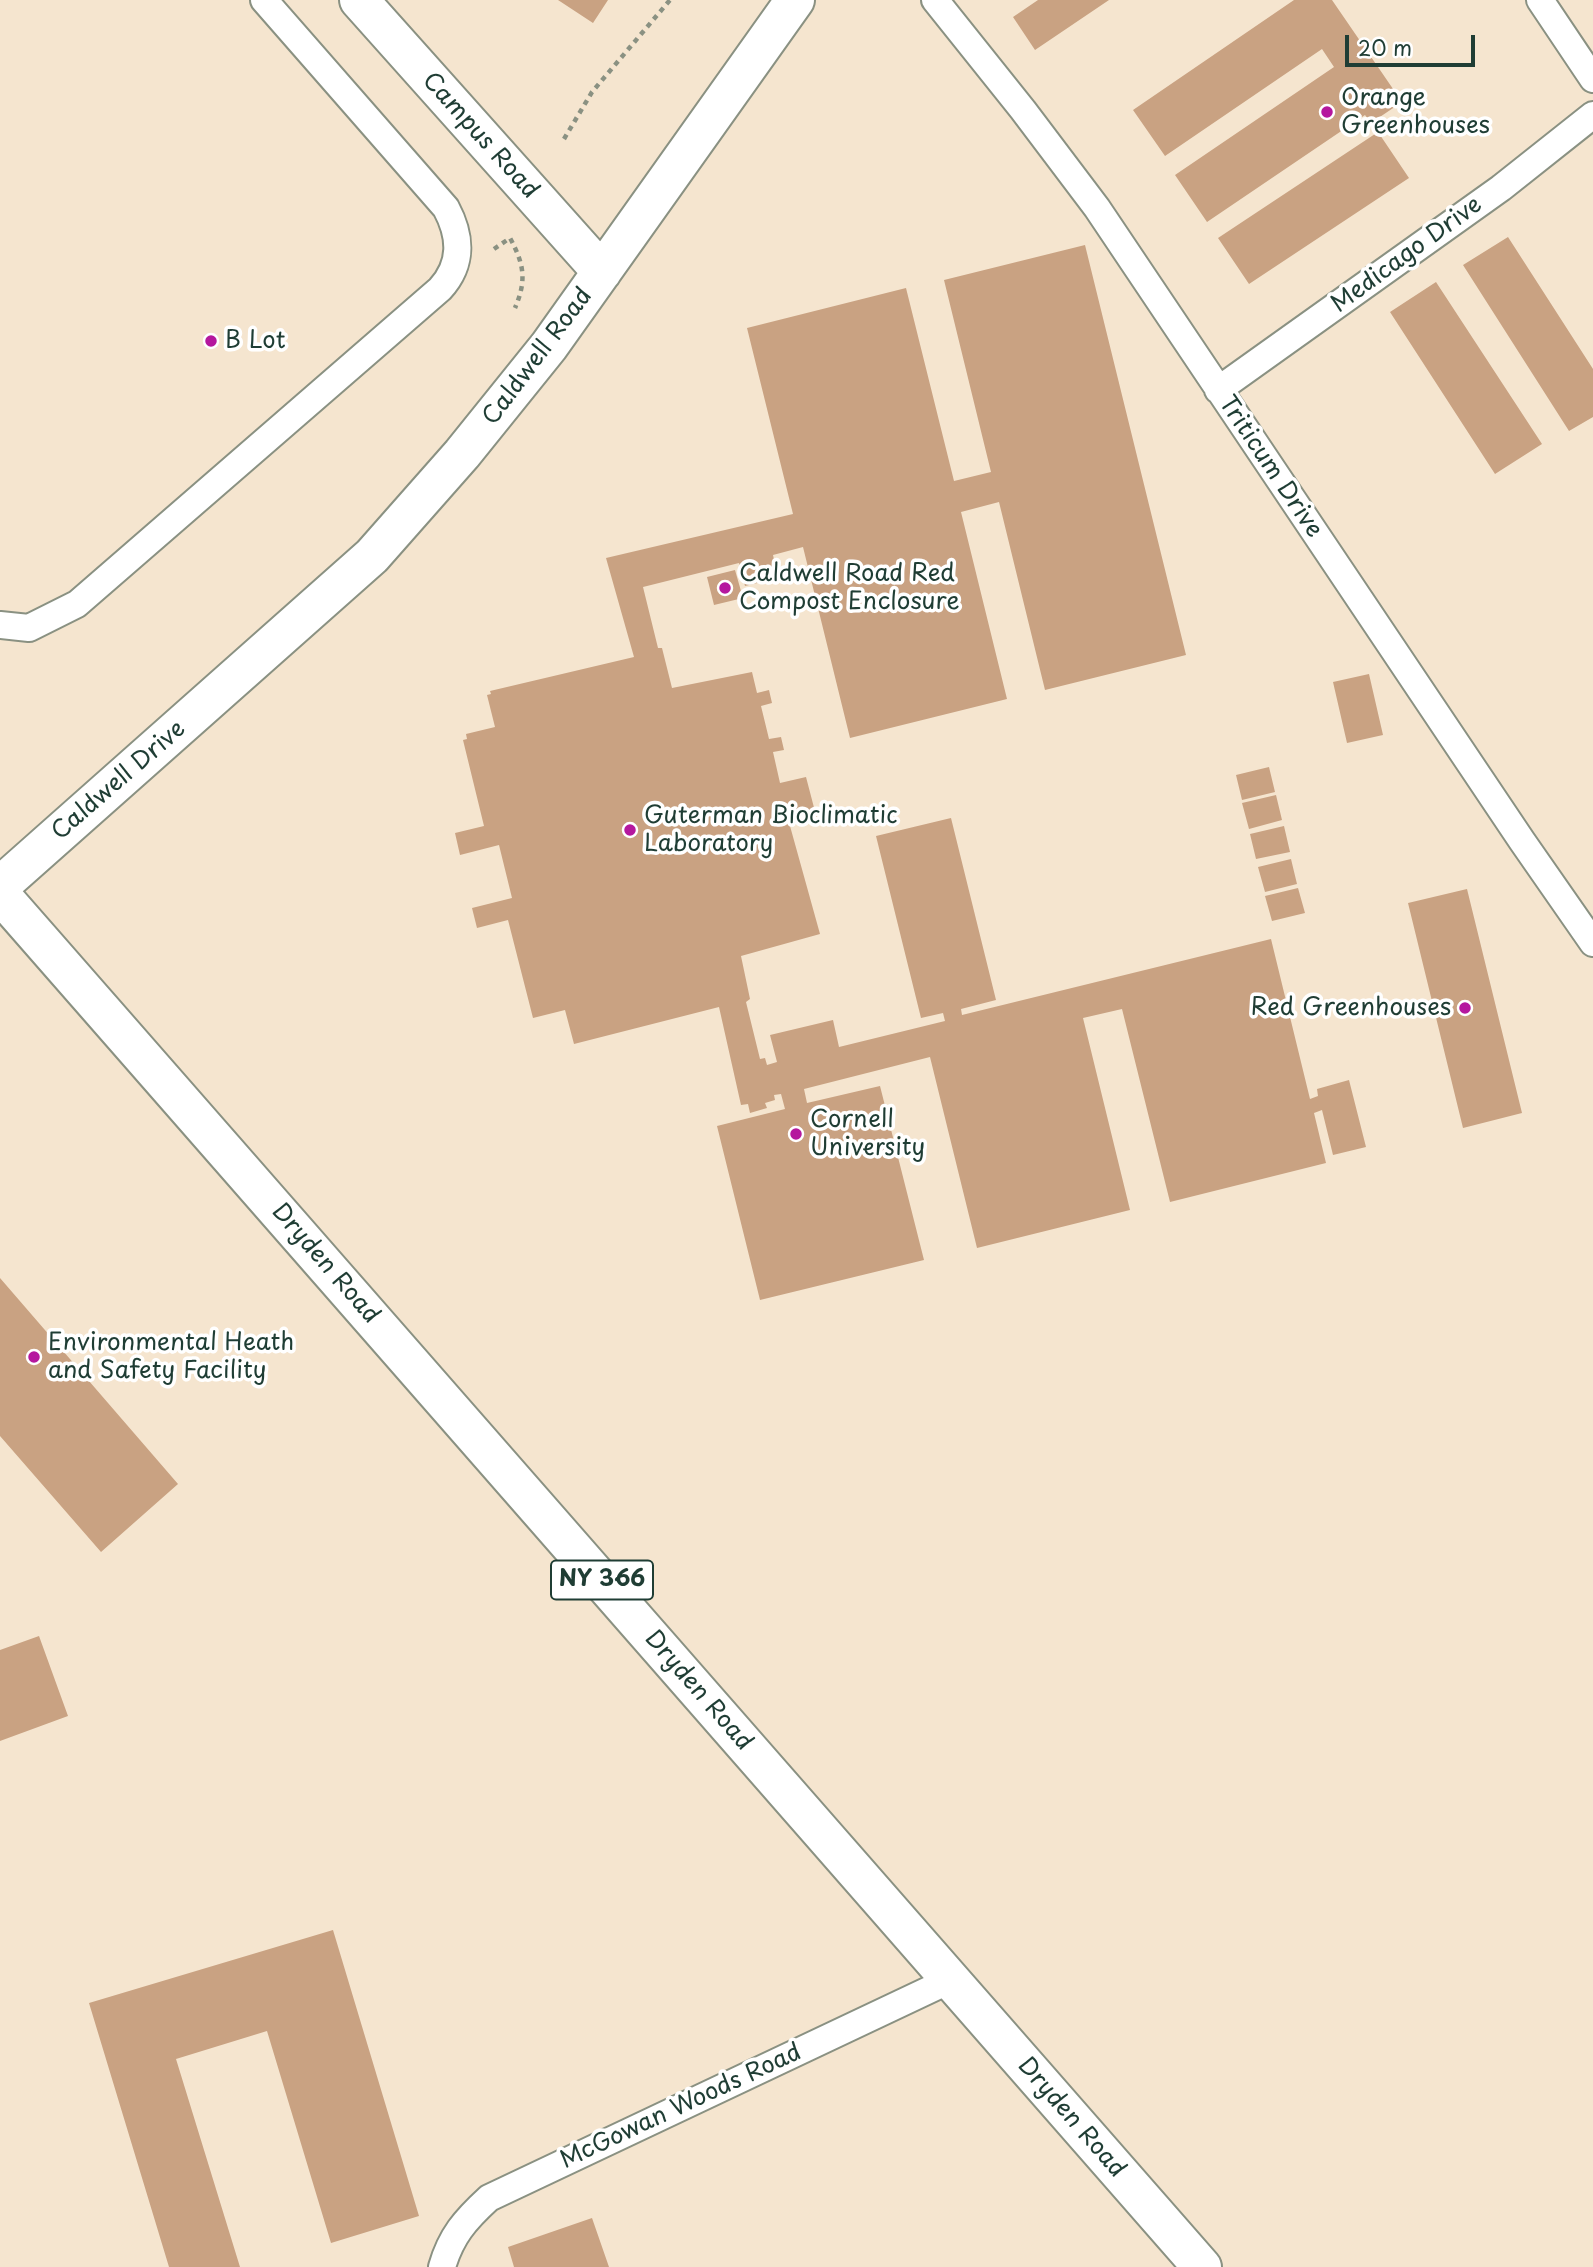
<!DOCTYPE html>
<style>
body{margin:0}
#map{position:relative;width:1593px;height:2267px;overflow:hidden;background:#f5e5cf;font-family:"Playpen Sans",sans-serif}
canvas{display:block}
.scale{position:absolute;left:1345px;top:35px;width:130px;height:32px;box-sizing:border-box;border:4px solid #1f3d34;border-top:0;padding-left:9px;font-size:21px;line-height:24px;white-space:nowrap;color:#1f3d34;-webkit-text-stroke:5px #fff;paint-order:stroke}
</style>
<div id="map">
<canvas width="1593" height="2267"></canvas>
<div class="scale">20 m</div>
</div>
<script>
const g = document.querySelector('canvas').getContext('2d');
g.lineJoin = 'round';
function fill(path, color) { g.fillStyle = color; g.fill(path, 'evenodd'); }
function stroke(path, color, width, dash) { g.strokeStyle = color; g.lineWidth = width; g.lineCap = dash ? 'butt' : 'round'; g.setLineDash(dash || []); g.stroke(path); }
function drawText(font, color, halo, rows, align = 'center') {
  g.font = font + ' "Playpen Sans",sans-serif'; g.lineWidth = 7; g.setLineDash([]); g.textBaseline = 'middle'; g.strokeStyle = halo; g.fillStyle = color; for (const [text, x, y, turn = 0] of rows) {
    g.save(); g.translate(x, y); g.rotate((+turn || 0) * Math.PI / 180); g.textAlign = isNaN(turn) ? turn : align; if (halo) g.strokeText(text, 0, 0); g.fillText(text, 0, 0); g.restore();
  }
}
fill(new Path2D(`
 M558,0H608L593,23Z
 M1038,0H1109L1035,50L1013,17Z
 M1294,0H1332L1402,102L1371,123L1365,115L1207,222L1175,175L1334,67L1322,49L1165,156L1133,110Z
 M1378,132L1409,178L1249,284L1218,238Z
 M1508,237L1593,369V417L1569,431L1463,265Z
 M1085,245L1186,655L1045,690L999,502L961,512L1007,699L850,738L803,547L773,555L778,578L745,586L739,563L643,587L658,648H662L672,688L752,672L757,693L769,690L772,703L761,706L769,739L781,737L784,750L773,752L780,783L806,777L817,819L790,826L820,934L741,956L750,999L746,1002L760,1059L765,1058L767,1065L777,1062L770,1035L833,1020L839,1047L945,1021L943,1013L921,1018L876,836L951,818L996,1000L961,1009L962,1015L1271,939L1310,1099L1318,1096L1317,1089L1349,1080L1366,1147L1333,1155L1322,1110L1314,1113L1326,1163L1170,1202L1122,1009L1083,1018L1130,1210L977,1248L930,1057L804,1089L807,1103L880,1086L924,1260L760,1300L717,1126L785,1109L781,1094L774,1095L775,1100L765,1103L767,1108L750,1113L748,1104L741,1105L719,1007L574,1044L565,1010L533,1018L508,920L477,928L472,908L512,898L499,845L460,855L455,833L484,826L463,740L467,739L466,734L495,727L487,695L491,694L490,691L634,657L606,558L793,514L747,328L906,288L954,481L991,472L944,280Z
 M1436,282L1542,444L1495,474L1390,312Z
 M735,570L743,598L714,605L707,577Z
 M1369,674L1383,735L1347,743L1333,682Z
 M1269,767L1275,792L1242,800L1236,775Z
 M1276,795L1282,820L1249,829L1242,803Z
 M1284,826L1290,852L1256,859L1250,834Z
 M1291,859L1297,884L1265,892L1258,867Z
 M1298,888L1305,913L1272,921L1265,896Z
 M1467,889L1522,1113L1463,1128L1408,903Z
 M0,1278L178,1484L101,1552L0,1436Z
 M39,1636L68,1716L0,1741V1650Z
 M333,1930L419,2216L331,2243L267,2031L176,2059L240,2267H169L89,2003Z
 M592,2218L609,2267H514L508,2247Z`), '#c9a282');
const service = new Path2D(`
 M935,0L1023,110L1097,208L1522,841L1593,943
 M1540,0L1593,79
 M1218,390L1501,188L1593,115
 M0,625L29,628L77,604L440,289C463,264 461,236 446,208L264,0
 M442,2267C451,2236 465,2220 489,2198L950,1980`);
const tertiary = new Path2D(`
 M359,0L602,272
 M0,886L372,556L462,454L549,346L795,0`);
const primary = new Path2D(`
 M0,894L1202,2267`);
stroke(service, '#8a9182', 30);
stroke(tertiary, '#8a9182', 42);
stroke(primary, '#8a9182', 42);
stroke(new Path2D(`
 M564,139L592,92L670,0
 M494,249L510,238C524,264 527,280 515,308`), '#8a9182', 4.5, [5, 5]);
stroke(service, '#fff', 26);
stroke(tertiary, '#fff', 38);
stroke(primary, '#fff', 38);
for (const [x, y, r, color] of [
 [1327,112,7,"#b5179e"],
 [211,341,7,"#b5179e"],
 [725,588,7,"#b5179e"],
 [630,830,7,"#b5179e"],
 [1465,1008,7,"#b5179e"],
 [796,1134,7,"#b5179e"],
 [34,1357,7,"#b5179e"]
]) { const dot = new Path2D(); dot.arc(x, y, r, 0, 2 * Math.PI); g.fillStyle = color; g.fill(dot); stroke(dot, '#fff', 2.5); }
for (const [x, y, w] of [
 [602,1580,102]
]) { const box = new Path2D(); box.roundRect(x - w / 2, y - 19.5, w, 39, 5); g.fillStyle = '#fff'; g.fill(box); stroke(box, '#1f3d34', 2); }
drawText('bold 23px', '#1f3d34', null, [
 ["NY 366",602,1580]
]);
drawText('24px', '#1f3d34', '#fff', [
 ["Orange",1341,98],
 ["Greenhouses",1341,126],
 ["B Lot",225,341],
 ["Caldwell Road Red",739,574],
 ["Compost Enclosure",739,602],
 ["Guterman Bioclimatic",644,816],
 ["Laboratory",644,844],
 ["Red Greenhouses",1451,1008,"right"],
 ["Cornell",810,1120],
 ["University",810,1148],
 ["Environmental Heath",48,1343],
 ["and Safety Facility",48,1371]
], 'left');
drawText('24px', '#1f3d34', '#fff', [
 ["Campus Road",480,136,48],
 ["Medicago Drive",1407,255,-36],
 ["Caldwell Road",538,357,-53],
 ["Triticum Drive",1270,467,56],
 ["Caldwell Drive",119,781,-41],
 ["Dryden Road",325,1264,49],
 ["Dryden Road",698,1691,49],
 ["McGowan Woods Road",681,2107,-25],
 ["Dryden Road",1071,2118,49]
]);
</script>
